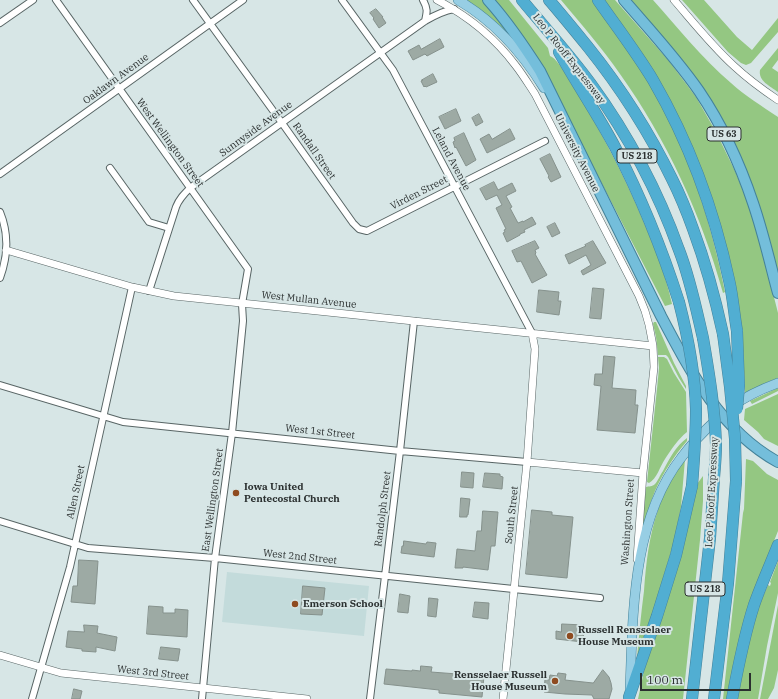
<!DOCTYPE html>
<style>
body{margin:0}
#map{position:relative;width:778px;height:699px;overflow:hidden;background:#d7e6e6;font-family:"IBM Plex Serif",serif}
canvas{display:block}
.scale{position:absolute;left:640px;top:673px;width:111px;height:18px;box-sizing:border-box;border:2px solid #2b3030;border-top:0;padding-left:5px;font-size:12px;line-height:14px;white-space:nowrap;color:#2b3030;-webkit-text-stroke:3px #d7e6e6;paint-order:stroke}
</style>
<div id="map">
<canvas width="778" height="699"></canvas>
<div class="scale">100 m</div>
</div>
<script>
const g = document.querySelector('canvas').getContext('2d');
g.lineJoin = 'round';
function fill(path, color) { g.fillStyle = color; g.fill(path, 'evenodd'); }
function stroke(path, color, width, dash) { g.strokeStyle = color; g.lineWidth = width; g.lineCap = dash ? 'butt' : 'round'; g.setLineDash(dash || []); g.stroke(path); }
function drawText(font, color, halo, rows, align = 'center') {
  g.font = font + ' "IBM Plex Serif",serif'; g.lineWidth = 4; g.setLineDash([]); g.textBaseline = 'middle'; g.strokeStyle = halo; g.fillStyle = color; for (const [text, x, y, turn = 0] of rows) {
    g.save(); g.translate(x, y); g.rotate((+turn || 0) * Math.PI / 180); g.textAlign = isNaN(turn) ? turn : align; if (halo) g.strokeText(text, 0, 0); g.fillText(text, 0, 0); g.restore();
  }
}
fill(new Path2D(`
 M227,572L369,586L364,636L222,622Z`), '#c3dbdb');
fill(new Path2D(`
 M467,0H483L515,40L514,41L481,10Z
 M493,0H509L548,48L550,56C558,59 567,77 572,85C600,129 624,175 644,223C655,249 666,276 672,304L665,306L551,85Z
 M561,0H593C615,33 639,64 658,99C691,160 712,225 725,292L723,293C701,214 667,140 620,74C602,48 581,24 561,0Z
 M604,0H615L669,61L696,97L716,132L736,173L750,209L758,234L778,313V378L768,382L745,393L743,350L702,173Z
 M628,0H653C678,28 702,58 731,83C745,96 762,106 778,117V276L720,120Z
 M682,0H704L737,37L752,50L778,18V32L751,63L746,65L741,63L728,52Z
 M778,48V60L772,68L778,72V92C770,86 758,81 760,70Z
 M654,322H656L674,363L686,386V389L679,378L668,357L666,355H658L656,337L653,324Z
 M658,357H664L667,359L674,373L686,392L687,432C678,439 671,450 665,459C660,466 657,479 649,483L647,482L657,389L659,368Z
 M778,388V391L752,404L750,401Z
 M778,394V446L764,439L758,432L744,420L745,409Z
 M687,438V441C674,456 663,473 655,491C650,503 647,515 643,527H642L646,487C649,486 652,487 655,484C658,481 660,475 663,471C669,459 676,446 687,438Z
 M685,459L681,507L674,542L639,658H637C639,636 641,613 644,591C646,563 649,536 658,510C664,491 674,475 685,459Z
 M746,459L753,461L767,474L778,480V531L766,561L727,699H723L743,513L744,509Z
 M703,476V501L700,540L683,699H638L644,671L661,615L697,484Z
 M778,561V593L767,646L758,699H736L744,659L758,608L768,585L770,586L771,583L770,582Z
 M778,605V670L774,688L768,699H760Z`), '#94c782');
const building = new Path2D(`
 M376,9L383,17H382L386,23L379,28L373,19L374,18L370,13Z
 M440,39L444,47L427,56L425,54L413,60L408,51L419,45L421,49Z
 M433,74L437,82L426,87L425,86L424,87L421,81L423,80H422Z
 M456,109L461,121L445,129L439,117Z
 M479,114L483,122L476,126L472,118Z
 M510,129L515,139L487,153L480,139L489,134L492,139Z
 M464,133L476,160L466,166L456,147L455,148L453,142L455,141L454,138Z
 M550,154L561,177L551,182L548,177L549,176L540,159Z
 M494,182L498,190L512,183L516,191L506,196L512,207L510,208L518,223L523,221V222L532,217L536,224L524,230L525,232L520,234V235L507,242L503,233L505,232L504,230L506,229L496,208L502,205L497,195L486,200L480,189Z
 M555,223L560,233L552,237L547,227Z
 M535,241L539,248L535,250L536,253L535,254L547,275L532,283L521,261L517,262L512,251Z
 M593,241L606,263L583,275L581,271L591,265L586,255L569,264L565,255L586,246L585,245Z
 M593,288L604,289L601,319L590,318Z
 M539,290L559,292L558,301H561L559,315L537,312Z
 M604,356L615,357L612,388L636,390L635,405H638L635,433L597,430L601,386L594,385L595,374H602Z
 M462,472L474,473L473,488L461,487Z
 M485,473L500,474V476L503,477L502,489L483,487Z
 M461,498L470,499L468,515H467V517H460Z
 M532,510L552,512V515L573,517L567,578L526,574Z
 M483,511L498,512L495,546H491L488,570L463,567V568H455L457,549L475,551L477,531H481Z
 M404,541L426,544L427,542L436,543L434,557L401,553L402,546H403Z
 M79,560L98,561L95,604L71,602L73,586H77Z
 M303,586L325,588L322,615L301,614Z
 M400,594L410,596L408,613L398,612Z
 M429,598L438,599L436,617L428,616Z
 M475,602L489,603L488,619L473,617Z
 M149,606L163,607V613H175V609L188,610L187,637L147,634Z
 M562,624L584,625L583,642L556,639V631L561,632Z
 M84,625L98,626L97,633L117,637L115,651L96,647V652L82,651V649L66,647L68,631L84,632Z
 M161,647L180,649L178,661L159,659Z
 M421,666L432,667L431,672L484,676L482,697L439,693V690L384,684L386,669L412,671V670L420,671Z
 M603,670L609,677L611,683L612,689L609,699H594L592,695L565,694L544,692L545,679L549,680L550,675L557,676L558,673L566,674L565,680L593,683Z
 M74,689L82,691L80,699H72Z`);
fill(building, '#9daaa4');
stroke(building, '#85918c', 1);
const minor = new Path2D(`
 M56,0L248,269L242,304L243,321L232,433L215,558L202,699
 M193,0L282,123L353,223L359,229L367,231L545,141
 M342,0L393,70L532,333
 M423,0C428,9 427,12 425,21
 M0,23L33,0
 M110,168L149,222L169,228
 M0,174L243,0
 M0,212C9,234 8,256 0,278
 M149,291L176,207C179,199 184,194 190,188L425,21C435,15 443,11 454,9
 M0,385L123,422L400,451L527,462
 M0,521L88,548L215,558L600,598
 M32,699L70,567L132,287
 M370,699L385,576L400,451L414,321`);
const tertiary = new Path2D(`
 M437,0C468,16 495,38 516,66C523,75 529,85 535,94L639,296L645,311L649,325L653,346L654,367L643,473L637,559
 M674,0C693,22 712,46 734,66C748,79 763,90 778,100
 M6,250L132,287L174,296L653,346
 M527,462L643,473
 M0,655L61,673L307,699
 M503,699L527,462L535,349L532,333`);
const primary = new Path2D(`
 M458,0C494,21 523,54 544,88
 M733,406C746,396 762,389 778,383
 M630,689C633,613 632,521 681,458C692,443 705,430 718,418`);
const trunk = new Path2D(`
 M488,0C508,22 524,46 540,71L661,316C690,371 721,431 778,462
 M624,0C650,30 677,59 699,91C722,125 740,164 753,203C763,232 770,263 778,293`);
const motorway = new Path2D(`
 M522,0C545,28 570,55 591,84C628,135 658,191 679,250C690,278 696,308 703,338
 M549,0C562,15 575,31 588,47C620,87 649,132 672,179C680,195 687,212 693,229C706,264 715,297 723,334
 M598,0C616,26 636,52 653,80C689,142 714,210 729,280C733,297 734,314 737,331
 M559,52C577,84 598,115 615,147C641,197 662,249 679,302
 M629,697L657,616L676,555L692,486
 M692,699L710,538L714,478
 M714,699L728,583L736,481
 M732,699C738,667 744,636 754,605C761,585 770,565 778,545`);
stroke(minor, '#586565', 8);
stroke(tertiary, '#586565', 8);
stroke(primary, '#448299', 10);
stroke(trunk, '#448299', 12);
stroke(motorway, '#448299', 12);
stroke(minor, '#fff', 6);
stroke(tertiary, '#fff', 7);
stroke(primary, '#97cee4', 9);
stroke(trunk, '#74bedb', 10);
stroke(motorway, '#51aed2', 11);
const motorwayBridge = new Path2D(`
 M679,302C688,337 695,373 696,409C696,435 694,460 692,486
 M737,331L739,386L737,409
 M723,334L730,387L735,439L736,481
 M703,338C709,373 715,409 716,445C716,456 715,467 714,478`);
stroke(motorwayBridge, '#448299', 12, []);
stroke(motorwayBridge, '#51aed2', 11);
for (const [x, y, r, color] of [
 [236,493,4,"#8f4b20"],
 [295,604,4,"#8f4b20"],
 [570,636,4,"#8f4b20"],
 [555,681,4,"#8f4b20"]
]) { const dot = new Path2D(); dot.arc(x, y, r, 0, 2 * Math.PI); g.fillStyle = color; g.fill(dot); stroke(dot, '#d7e6e6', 1.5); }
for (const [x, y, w] of [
 [724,134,34],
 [637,156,40],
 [705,589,40]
]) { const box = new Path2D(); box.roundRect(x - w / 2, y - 7, w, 14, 3); g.fillStyle = '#d7e6e6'; g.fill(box); stroke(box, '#2b3030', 1); }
drawText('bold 9px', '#2b3030', null, [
 ["US 63",724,134],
 ["US 218",637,156],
 ["US 218",705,589]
]);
drawText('10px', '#2b3030', '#d7e6e6', [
 ["Leo P Rooff Expressway",569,59,52],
 ["Oaklawn Avenue",116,79,-36],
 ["Sunnyside Avenue",256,129,-36],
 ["West Wellington Street",170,143,54],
 ["Randall Street",314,151,55],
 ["University Avenue",577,153,63],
 ["Leland Avenue",451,159,62],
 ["Virden Street",419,193,-27],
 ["West Mullan Avenue",309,300,6],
 ["West 1st Street",320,432,6],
 ["Allen Street",76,492,-78],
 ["Leo P Rooff Expressway",712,492,-87],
 ["East Wellington Street",213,500,-82],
 ["Randolph Street",383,509,-83],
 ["South Street",512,515,-84],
 ["Washington Street",628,522,-86],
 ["West 2nd Street",300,557,6],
 ["West 3rd Street",153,673,6]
]);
drawText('bold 10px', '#2b3030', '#d7e6e6', [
 ["Iowa United",244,487],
 ["Pentecostal Church",244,499],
 ["Emerson School",303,604],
 ["Russell Rensselaer",578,630],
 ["House Museum",578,642],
 ["Rensselaer Russell",547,675,"right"],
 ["House Museum",547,687,"right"]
], 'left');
</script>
